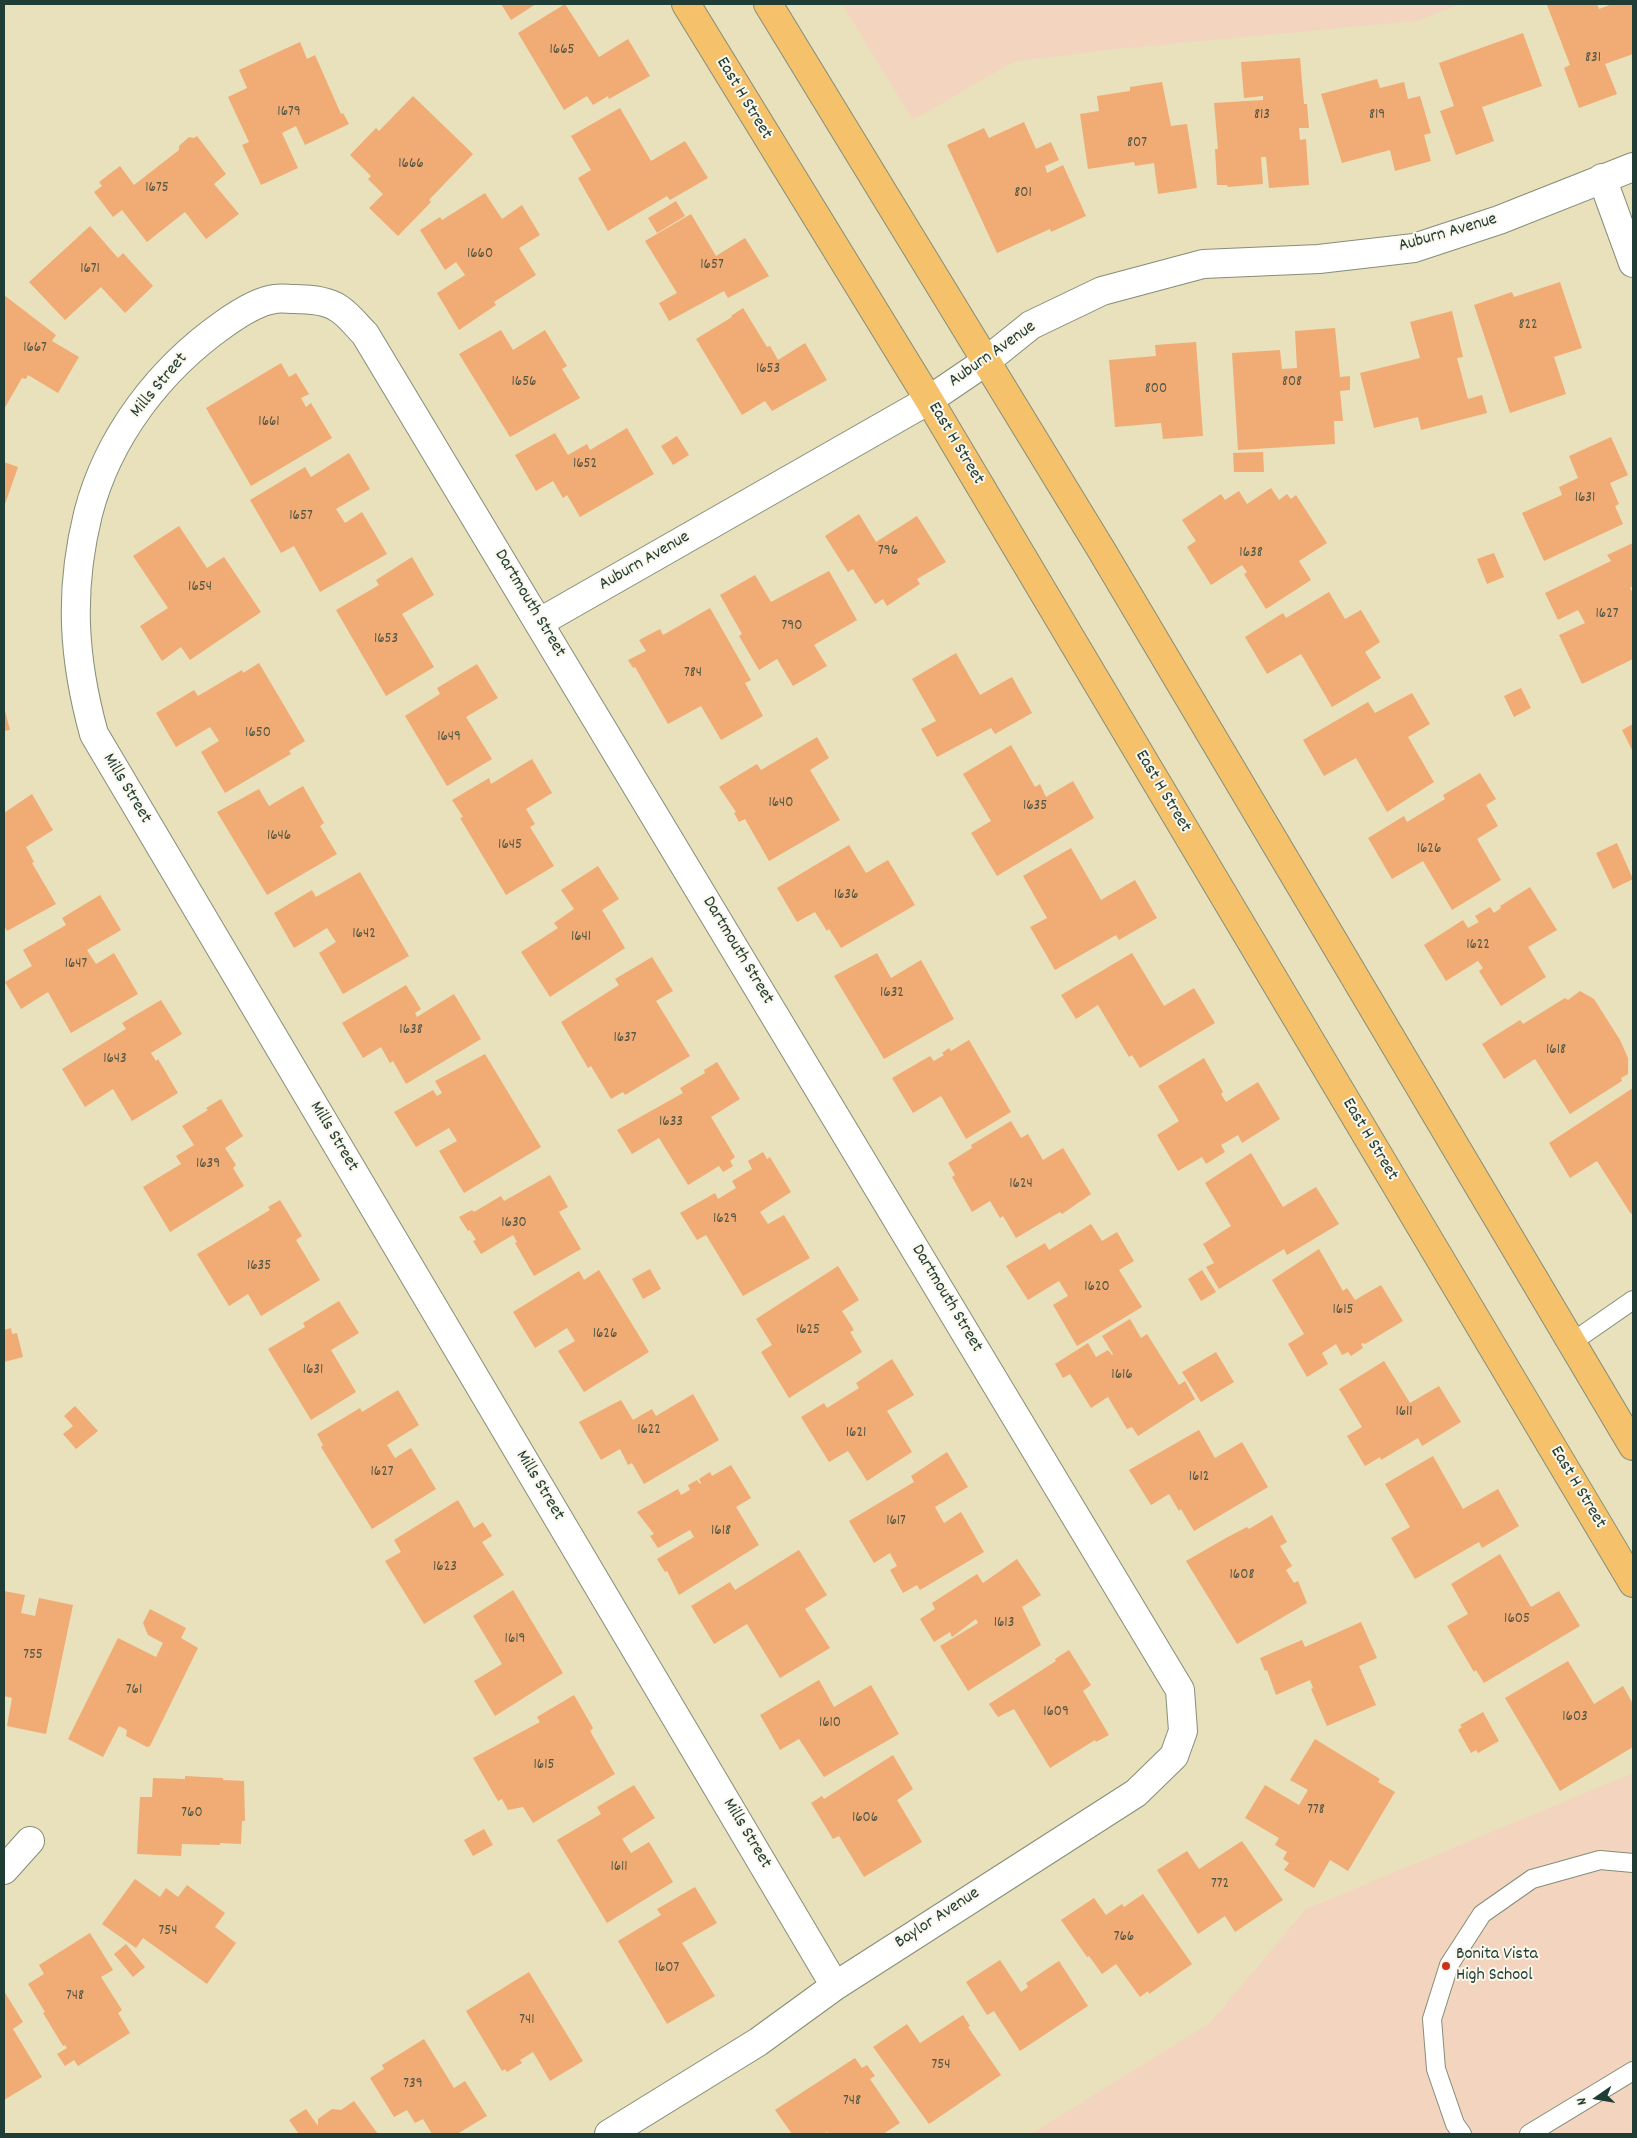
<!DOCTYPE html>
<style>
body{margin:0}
#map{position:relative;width:1637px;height:2138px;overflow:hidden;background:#e9e0bc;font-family:Dekko,sans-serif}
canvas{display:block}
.frame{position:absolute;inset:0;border:5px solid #1f3d34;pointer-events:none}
.north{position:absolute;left:1572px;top:2073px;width:50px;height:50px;-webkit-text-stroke:4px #fbf7ec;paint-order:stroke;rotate:257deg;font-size:14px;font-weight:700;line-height:20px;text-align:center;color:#1f3d34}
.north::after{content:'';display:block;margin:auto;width:18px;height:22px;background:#1f3d34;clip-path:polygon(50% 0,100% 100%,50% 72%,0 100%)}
</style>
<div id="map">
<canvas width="1637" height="2138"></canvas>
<div class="frame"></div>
<div class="north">N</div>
</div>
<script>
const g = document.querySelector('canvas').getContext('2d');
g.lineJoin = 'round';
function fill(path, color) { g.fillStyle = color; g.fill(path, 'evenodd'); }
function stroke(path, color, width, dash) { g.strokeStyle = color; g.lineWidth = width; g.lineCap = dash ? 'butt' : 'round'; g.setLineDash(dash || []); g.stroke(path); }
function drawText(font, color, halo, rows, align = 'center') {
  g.font = font + ' Dekko,sans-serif'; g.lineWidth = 4; g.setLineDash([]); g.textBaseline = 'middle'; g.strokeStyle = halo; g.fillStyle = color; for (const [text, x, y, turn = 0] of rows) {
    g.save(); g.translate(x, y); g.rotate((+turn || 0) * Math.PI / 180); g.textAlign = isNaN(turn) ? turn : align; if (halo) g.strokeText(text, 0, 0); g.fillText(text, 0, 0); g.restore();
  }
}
fill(new Path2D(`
 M842,4H1461L1416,21L1106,50L1013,62L913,120Z
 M1633,1773V2134H1031L1210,2023L1306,1909Z`), '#f3d4bf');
fill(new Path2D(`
 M501,4H536L511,20Z
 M565,4L599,57L628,39L650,76L609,99L608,96L593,105L587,96L564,110L518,33Z
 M1550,4H1597L1599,9L1612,4H1633V54L1605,64L1617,94L1579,108L1564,68L1570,65L1547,5Z
 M1523,33L1542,86L1482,107L1494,141L1456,155L1440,111L1454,106L1439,63Z
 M300,42L307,59L315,55L341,114L343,113L349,124L305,145L296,126L282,133L298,168L261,185L242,145L249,142L228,97L247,88L239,70Z
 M1300,58L1304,104H1307L1309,128H1299L1300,140L1306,139L1309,185L1269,188L1266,157H1261L1263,184L1228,187L1227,185H1217L1215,149H1218L1214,103L1263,100V96L1244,98L1241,62Z
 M1377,79L1380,88L1404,82L1408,99L1420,96L1431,133L1424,135L1431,161L1395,171L1390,150L1342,163L1321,94Z
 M1162,82L1171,126L1187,124L1197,188L1158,194L1154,163L1135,166L1134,162L1088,169L1080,114L1099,111L1097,96L1130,91V87Z
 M413,96L473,154L429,200L431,202L398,236L369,208L383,194L368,179L371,176L350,155L376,128L379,131Z
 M620,108L651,161L685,141L708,178L670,200L667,196L608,231L578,178L591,170L571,136Z
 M1024,122L1036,149L1051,142L1059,160L1045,166L1047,173L1063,165L1086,216L1051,232L1050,229L997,253L947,145L984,128L989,138Z
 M197,136L226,174L214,184L239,214L206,239L185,212L147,242L122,210L113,217L94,192L102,186L99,182L120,166L134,185L179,150V146L189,137L194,138Z
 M485,193L502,219L522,205L540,235L519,248L536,275L494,302L496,305L459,330L437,293L465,275L456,262L445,270L420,230L440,217L442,220Z
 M676,201L685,216L657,233L648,218Z
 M691,214L716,256L745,238L769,276L728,298L724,291L669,321L659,303L677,293L645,241Z
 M90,226L118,258L123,253L153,286L125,313L101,287L65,320L29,282Z
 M1560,282L1582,348L1554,357L1566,394L1510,413L1474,305L1512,292L1514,297Z
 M4,295L56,335L52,341L79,357L58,393L28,375L26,379L22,378L4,409Z
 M743,308L767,347L770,346L778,360L805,343L827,380L772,411L765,401L742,415L696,339L732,317L731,316Z
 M1452,311L1463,357L1457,358L1468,399L1482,395L1487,413L1421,430L1418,417L1374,428L1360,373L1420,358L1410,322Z
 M1335,328L1340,377L1350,376V390L1340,391L1343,421H1334L1335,444L1238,450L1232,353L1280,350L1282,369L1297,368L1295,331Z
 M501,330L513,350L545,330L567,366L562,369L580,398L510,437L459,354Z
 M1196,342L1203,436L1163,439L1161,423L1115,427L1109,360L1156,356L1155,345Z
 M281,363L289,377L296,373L309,394L301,398L306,407L311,403L332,438L251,486L206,408Z
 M627,428L654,474L580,517L567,495L563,498L553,481L536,491L515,455L555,433L568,455L587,444L590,450Z
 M677,436L689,455L673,465L661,446Z
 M1611,437L1628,475L1610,483L1619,504L1615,506L1623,524L1544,561L1522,513L1562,495L1559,487L1578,478L1569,456Z
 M1263,452L1264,472H1234L1233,453Z
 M349,453L370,489L336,509L345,523L362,512L387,554L320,592L294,546L281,553L250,500L305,467L311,477Z
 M4,462L18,467L4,507Z
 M1271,488L1279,500L1287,494L1291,499L1296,495L1327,543L1299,561L1311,580L1266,609L1244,574L1247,572L1242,565L1211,585L1187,547L1196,541L1182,520L1221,494L1225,500L1239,491L1247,504Z
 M859,514L876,542L917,516L946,562L917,579L920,584L887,606L883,599L875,604L853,569L848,572L825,536Z
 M179,526L207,568L224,557L261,612L190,660L181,647L162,661L140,626L168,608L133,556Z
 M1633,543V586L1630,588L1633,593V659L1582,684L1559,635L1585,623L1578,610L1558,620L1545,593L1611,561L1607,555Z
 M1494,553L1504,577L1487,584L1477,559Z
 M412,557L434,595L402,614L434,667L386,696L336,610L379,585L376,580Z
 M829,571L857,620L814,645L827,666L793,686L777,659L759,670L739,636L742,634L720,595L755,575L771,602Z
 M1329,592L1345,619L1361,610L1380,642L1365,652L1381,678L1332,707L1301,654L1267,674L1245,637L1283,613L1286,618Z
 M710,608L751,680L745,683L763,716L721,740L701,706L668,724L635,667L633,668L628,660L646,651L639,640L660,629L663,635Z
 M956,653L980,695L1012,677L1032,713L995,734L991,728L937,757L921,729L936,721L912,679Z
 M259,663L305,741L289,751L291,754L225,793L201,752L219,741L210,727L176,747L156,713L194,690L198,696L242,670L243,673Z
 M477,664L498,698L466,717L492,759L447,786L405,716L440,694L437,688Z
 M1521,688L1531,708L1514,717L1504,696Z
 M1412,693L1430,724L1408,737L1434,782L1387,812L1356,758L1324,776L1303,740L1368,702L1375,713Z
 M4,707L10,730L4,731Z
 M1633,724V752L1622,730Z
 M817,737L829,758L810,770L840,820L769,861L745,819L739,822L734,813L736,812L719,787L757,764L761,770Z
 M1011,745L1035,787L1040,784L1046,797L1073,781L1094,818L997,876L971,833L991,821L963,774Z
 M532,759L552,793L526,809L535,824L530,827L554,866L506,895L460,818L463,817L452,800L489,778L491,784Z
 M1480,773L1496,799L1486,805L1498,826L1477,839L1501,880L1452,910L1423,861L1392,879L1368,838L1404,816L1407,822L1445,799L1443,795Z
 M303,786L324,823L320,826L337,854L267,895L217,812L259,789L269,806Z
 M32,794L53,830L26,847L34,862L32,863L56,904L7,931L4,925V813Z
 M1617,843L1633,879L1613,889L1596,853Z
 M849,845L866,873L888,860L915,905L841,948L829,929L827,931L815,912L797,922L777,888Z
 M1071,848L1101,900L1135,880L1157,918L1119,940L1116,935L1055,970L1030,927L1047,918L1023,876Z
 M598,866L619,899L602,910L625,948L550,997L521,952L558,928L554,923L574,909L561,890Z
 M360,872L409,956L343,994L319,953L336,942L327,928L294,948L274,913L312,890L316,897Z
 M1530,887L1557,930L1528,947L1546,977L1501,1006L1479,971L1483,968L1478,961L1446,981L1424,945L1463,920L1468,928L1479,922L1475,916L1490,907L1494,913L1501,908L1500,906Z
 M100,895L121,930L87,950L96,964L114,953L138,994L71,1033L48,992L21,1009L5,982L32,966L23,950L66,925L62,918Z
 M877,953L891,978L921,960L954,1019L884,1059L834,976Z
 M1132,953L1164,1006L1194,988L1215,1023L1140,1068L1132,1055L1129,1057L1098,1005L1076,1019L1061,995Z
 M652,957L673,991L656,1001L690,1056L625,1095L623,1092L611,1099L591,1066L588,1068L561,1022L619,985L615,979Z
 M406,985L421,1009L415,1013L417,1017L454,994L481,1039L406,1084L393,1061L390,1063L381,1047L363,1058L342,1023Z
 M1580,991L1594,999L1620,1040L1628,1058V1074L1621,1078L1622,1081L1570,1114L1535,1059L1504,1079L1482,1044L1520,1020L1523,1024L1565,998L1568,1000Z
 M161,1000L182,1034L151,1053L156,1061L158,1059L178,1093L132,1121L113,1089L85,1107L62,1069L126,1029L122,1023Z
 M969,1040L1011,1112L966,1139L941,1096L913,1113L892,1078L930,1056L934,1061L944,1055L942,1053L949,1048L951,1051Z
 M485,1054L541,1147L464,1193L439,1151L457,1141L449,1128L416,1147L394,1112L433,1090L437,1096L442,1093L435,1081Z
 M1204,1058L1223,1092L1221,1094L1226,1102L1258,1082L1280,1119L1242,1143L1238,1135L1221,1145L1225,1152L1206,1164L1202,1157L1178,1171L1157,1135L1179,1121L1158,1086Z
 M717,1062L740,1099L711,1117L735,1157L730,1161L733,1166L723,1172L719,1166L688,1185L659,1138L632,1154L617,1130L683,1093L680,1088L705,1073L704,1070Z
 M1633,1088V1212L1631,1214L1597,1161L1570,1178L1549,1143Z
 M221,1099L243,1136L225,1148L236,1165L233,1168L244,1186L170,1232L143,1187L181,1164L176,1156L194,1145L182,1126L208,1110L206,1108Z
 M1011,1121L1021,1138L1028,1134L1043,1160L1063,1148L1091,1194L1062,1214L1060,1212L1016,1238L1003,1216L1000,1218L990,1201L972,1212L952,1177L955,1175L948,1163L972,1148L971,1145Z
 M763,1152L767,1159L770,1157L791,1192L760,1212L768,1224L784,1215L810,1258L743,1296L706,1235L697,1240L680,1213L715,1193L718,1199L736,1188L732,1181L752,1169L748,1161Z
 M1251,1153L1283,1207L1316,1187L1339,1224L1287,1255L1284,1249L1219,1289L1206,1267L1214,1263L1203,1244L1231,1226L1205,1183Z
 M550,1175L568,1207L559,1212L581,1249L534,1276L515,1243L517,1242L513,1235L481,1254L473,1241L476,1240L470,1230L468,1231L459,1217L472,1210L474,1212L501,1196L504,1201Z
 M280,1200L302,1236L296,1240L320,1280L261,1316L248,1294L229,1306L197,1254L270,1210L268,1207Z
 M1091,1224L1102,1241L1117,1232L1134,1261L1119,1270L1142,1307L1077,1346L1053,1305L1068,1296L1059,1281L1028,1300L1006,1266L1045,1243L1049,1250Z
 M1319,1249L1343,1291L1347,1288L1355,1300L1381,1285L1403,1321L1365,1344L1363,1343L1361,1344L1363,1348L1351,1356L1348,1352L1342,1355L1336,1344L1322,1353L1328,1364L1307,1377L1288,1344L1304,1334L1272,1280Z
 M838,1266L859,1300L842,1311L854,1330L850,1332L862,1352L789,1398L761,1352L772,1345L756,1319Z
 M650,1269L661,1289L643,1299L632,1279Z
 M599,1270L649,1352L584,1392L558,1351L575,1341L567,1328L535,1348L513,1312L579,1271L584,1280Z
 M1202,1270L1216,1292L1201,1301L1188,1279Z
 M339,1301L359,1333L331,1350L356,1392L311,1420L268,1349L305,1327L303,1323Z
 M1130,1319L1141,1338L1147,1334L1179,1385L1185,1381L1195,1399L1138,1436L1132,1427L1127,1429L1108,1397L1091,1408L1070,1374L1063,1378L1055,1364L1088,1343L1096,1357L1108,1350L1112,1355L1113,1354L1102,1336Z
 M11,1328L12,1334L17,1333L23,1357L4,1362V1330Z
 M1216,1352L1234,1382L1201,1402L1182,1372Z
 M892,1359L914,1395L887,1411L912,1452L867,1481L848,1451L829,1462L801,1417L824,1403L827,1408L859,1388L856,1383Z
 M1384,1361L1410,1403L1439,1386L1461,1422L1422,1446L1418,1438L1381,1460L1380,1457L1365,1466L1347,1436L1362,1427L1339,1389Z
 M398,1390L419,1425L387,1445L395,1458L411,1448L436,1489L372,1529L321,1447L323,1445L317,1434L360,1408L362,1412Z
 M693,1394L719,1440L644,1484L632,1463L628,1465L620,1449L601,1460L579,1422L621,1400L633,1420L652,1409L656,1416Z
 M75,1406L98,1431L76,1449L63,1434L73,1426L64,1416Z
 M1199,1430L1215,1458L1242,1442L1268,1487L1194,1531L1181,1509L1179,1511L1169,1494L1151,1505L1129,1470Z
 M947,1452L968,1487L935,1507L944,1523L961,1512L984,1552L920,1590L917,1585L903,1593L890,1570L897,1566L890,1553L874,1563L849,1521L914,1482L911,1476Z
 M1433,1456L1463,1509L1498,1489L1519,1526L1482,1548L1479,1542L1415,1579L1391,1538L1410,1527L1385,1484Z
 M731,1465L751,1498L736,1507L759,1545L679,1595L667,1571L665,1572L657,1559L694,1537L690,1530L658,1548L650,1536L654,1534L637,1512L678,1489L681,1495L690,1490L688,1485L697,1480L700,1484L701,1483L699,1479L710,1472L712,1476Z
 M458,1500L474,1528L483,1522L492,1536L482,1542L504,1575L424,1624L385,1561L401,1552L394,1540Z
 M1272,1515L1287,1542L1280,1546L1292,1566L1286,1570L1294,1583L1298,1581L1307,1603L1237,1644L1186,1561L1226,1538L1247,1527L1249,1529Z
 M799,1550L827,1595L805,1609L830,1648L780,1678L747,1624L714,1644L691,1606L730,1582L735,1590Z
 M1500,1554L1531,1607L1559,1591L1580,1626L1484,1683L1476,1670L1474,1672L1447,1626L1468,1614L1451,1584Z
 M1017,1559L1041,1595L1022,1607L1041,1645L968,1691L940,1646L978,1623L976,1619L952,1637L950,1632L934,1642L920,1619L935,1609L932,1603L977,1574L983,1583Z
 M513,1590L563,1673L495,1716L474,1681L502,1664L473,1616Z
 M4,1591L25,1595L21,1613L35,1616L39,1598L73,1605L46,1734L7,1726L12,1698L4,1696Z
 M150,1609L186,1628L181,1638L198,1648L150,1746L147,1747L126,1736L127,1730L119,1726L103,1757L68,1739L118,1638L156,1657L163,1643L148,1635L143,1623Z
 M1361,1622L1377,1658L1359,1666L1376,1705L1327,1726L1311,1689L1313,1688L1310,1680L1276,1695L1267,1670L1265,1671L1260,1658L1302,1640L1305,1647Z
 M1069,1650L1091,1685L1083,1691L1109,1735L1096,1742L1095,1740L1050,1768L1014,1709L998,1717L989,1704L1056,1661L1055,1659Z
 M1568,1661L1594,1704L1623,1686L1633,1704V1747L1560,1791L1505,1698Z
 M819,1680L834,1707L871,1685L899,1734L824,1777L799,1739L780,1750L760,1715Z
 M574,1695L593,1728L590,1731L615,1774L533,1823L523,1807L508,1810L502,1799L498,1801L473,1758L540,1722L537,1717Z
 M1483,1712L1499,1741L1478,1753L1476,1750L1471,1753L1458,1730L1462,1727L1460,1725Z
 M1315,1739L1380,1779L1378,1782L1395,1792L1348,1871L1330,1860L1314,1888L1284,1870L1289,1863L1283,1859L1287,1852L1275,1845L1279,1838L1245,1818L1265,1785L1299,1805L1308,1790L1290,1780Z
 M893,1755L913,1789L897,1800L922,1842L864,1877L839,1836L833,1839L811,1803L822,1796L824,1799Z
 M185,1776L223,1778V1780L244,1781L245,1821H242L241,1844L220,1843V1845L182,1844L181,1856L137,1854L140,1797H152L153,1778L185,1779Z
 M634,1785L655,1818L622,1839L631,1853L649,1842L673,1882L607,1923L557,1840L601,1814L597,1807Z
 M484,1829L493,1845L473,1856L464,1840Z
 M1242,1841L1283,1900L1235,1932L1225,1916L1198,1934L1157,1870L1187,1851L1199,1869Z
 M135,1879L160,1897L166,1888L178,1897L187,1885L225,1913L215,1927L236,1943L207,1984L143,1938L136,1948L102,1924Z
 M695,1887L717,1923L682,1943L715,1996L667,2024L618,1941L661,1915L657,1909Z
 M1143,1894L1192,1964L1149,1994L1148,1991L1140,1997L1116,1964L1102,1974L1089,1956L1087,1957L1061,1920L1094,1898L1106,1915L1122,1904L1124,1907Z
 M90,1933L113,1970L101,1977L122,2010L118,2013L130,2033L78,2066L74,2060L65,2066L57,2054L67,2048L65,2045L63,2046L43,2013L45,2012L28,1984L44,1974L39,1965Z
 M126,1944L145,1967L133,1977L114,1954Z
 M1000,1960L1021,1992L1028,1987L1026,1983L1059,1961L1088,2006L1020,2051L994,2011L987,2015L966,1982Z
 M529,1972L583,2061L550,2081L533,2052L520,2060L522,2063L507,2072L505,2069L502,2071L466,2011Z
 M4,1991L23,2022L13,2029L42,2077L4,2100Z
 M963,2015L970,2026L968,2027L1001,2075L929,2124L873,2047L907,2024L920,2043Z
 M424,2039L454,2088L465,2081L487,2116L457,2134H432L423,2119L415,2123L407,2110L394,2117L370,2078L384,2069L382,2065Z
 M855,2058L862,2068L867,2065L875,2076L870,2079L900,2123L883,2134H828L827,2132L823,2134H792L775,2110Z
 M354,2101L378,2134H299L289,2120L306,2109L318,2126V2119L332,2109L341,2110Z`), '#f1ab75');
const service = new Path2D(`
 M1571,1343L1633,1300
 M1462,2134L1455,2124L1436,2069L1432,2019L1449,1965L1482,1914L1532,1879L1600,1860L1633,1863
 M1529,2134L1633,2071`);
const minor = new Path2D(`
 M1602,178L1633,263
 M540,622L929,400L985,362L1031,325L1102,291L1203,264L1319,259L1414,248L1499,220L1633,167
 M4,1870L30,1841
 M609,2134L758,2042L835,1986L1136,1793L1174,1756L1183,1731L1180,1690L365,334C357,326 348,314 338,308C326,300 308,299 294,299C288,299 281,298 275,299C258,301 238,314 224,324C160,369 108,436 88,514C69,591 73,658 94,734L835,1986`);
const primary = new Path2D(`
 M686,4L929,400L1633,1583
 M768,4L1102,551L1633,1446`);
stroke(service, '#848e78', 20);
stroke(minor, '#848e78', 30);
stroke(primary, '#848e78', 30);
stroke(service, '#fff', 18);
stroke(minor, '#fff', 28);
stroke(primary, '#f5c16b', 28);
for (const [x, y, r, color] of [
 [1446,1966,5,"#c8321e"]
]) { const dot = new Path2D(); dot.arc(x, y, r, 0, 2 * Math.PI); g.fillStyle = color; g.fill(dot); stroke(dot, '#fbf7ec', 2); }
drawText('15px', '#545844', null, [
 ["1665",562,51],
 ["831",1593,59],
 ["1679",289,113],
 ["813",1262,116],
 ["819",1377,116],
 ["807",1137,144],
 ["1666",411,165],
 ["1675",157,189],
 ["801",1023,194],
 ["1660",480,255],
 ["1657",712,266],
 ["1671",90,270],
 ["822",1528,326],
 ["1667",35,349],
 ["1653",768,370],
 ["1656",524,383],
 ["808",1292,383],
 ["800",1156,390],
 ["1661",269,423],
 ["1652",585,465],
 ["1631",1585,499],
 ["1657",301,517],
 ["796",888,552],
 ["1638",1251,554],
 ["1654",200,588],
 ["1627",1607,615],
 ["790",792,627],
 ["1653",386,640],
 ["784",693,674],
 ["1650",258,734],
 ["1649",449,738],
 ["1640",781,804],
 ["1635",1035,807],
 ["1646",279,837],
 ["1645",510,846],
 ["1626",1429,850],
 ["1636",846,896],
 ["1642",364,935],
 ["1641",581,938],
 ["1622",1478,946],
 ["1647",76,965],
 ["1632",892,994],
 ["1638",411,1031],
 ["1637",625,1039],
 ["1618",1556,1051],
 ["1643",115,1060],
 ["1633",671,1123],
 ["1639",208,1165],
 ["1624",1021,1185],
 ["1629",725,1220],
 ["1630",514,1224],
 ["1635",259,1267],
 ["1620",1097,1288],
 ["1615",1343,1311],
 ["1625",808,1331],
 ["1626",605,1335],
 ["1631",313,1371],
 ["1616",1122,1376],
 ["1611",1404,1413],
 ["1622",649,1431],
 ["1621",856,1434],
 ["1627",382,1473],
 ["1612",1199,1478],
 ["1617",896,1522],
 ["1618",721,1532],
 ["1623",445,1568],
 ["1608",1242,1576],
 ["1605",1517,1620],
 ["1613",1004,1624],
 ["1619",515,1640],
 ["755",33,1656],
 ["761",134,1691],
 ["1609",1056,1713],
 ["1603",1575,1718],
 ["1610",830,1724],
 ["1615",544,1766],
 ["778",1316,1811],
 ["760",192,1814],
 ["1606",865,1819],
 ["1611",619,1868],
 ["772",1220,1885],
 ["754",168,1932],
 ["766",1124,1938],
 ["1607",667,1969],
 ["748",75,1997],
 ["741",527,2021],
 ["754",941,2066],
 ["739",413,2085],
 ["748",852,2102]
]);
drawText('18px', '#1f3d34', '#fbf7ec', [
 ["East H Street",743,99,59],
 ["Auburn Avenue",1448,234,-16],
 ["Auburn Avenue",993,355,-35],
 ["Mills Street",160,386,-50],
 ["East H Street",955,444,59],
 ["Auburn Avenue",645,562,-30],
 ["Dartmouth Street",529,604,59],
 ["Mills Street",126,789,59],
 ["East H Street",1162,792,59],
 ["Dartmouth Street",737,951,59],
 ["Mills Street",333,1137,59],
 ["East H Street",1369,1140,59],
 ["Dartmouth Street",946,1299,59],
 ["Mills Street",539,1486,59],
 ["East H Street",1577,1488,59],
 ["Mills Street",746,1834,59],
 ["Baylor Avenue",938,1919,-33]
]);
drawText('18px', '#1f3d34', '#fbf7ec', [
 ["Bonita Vista",1456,1956],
 ["High School",1456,1977]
], 'left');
</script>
